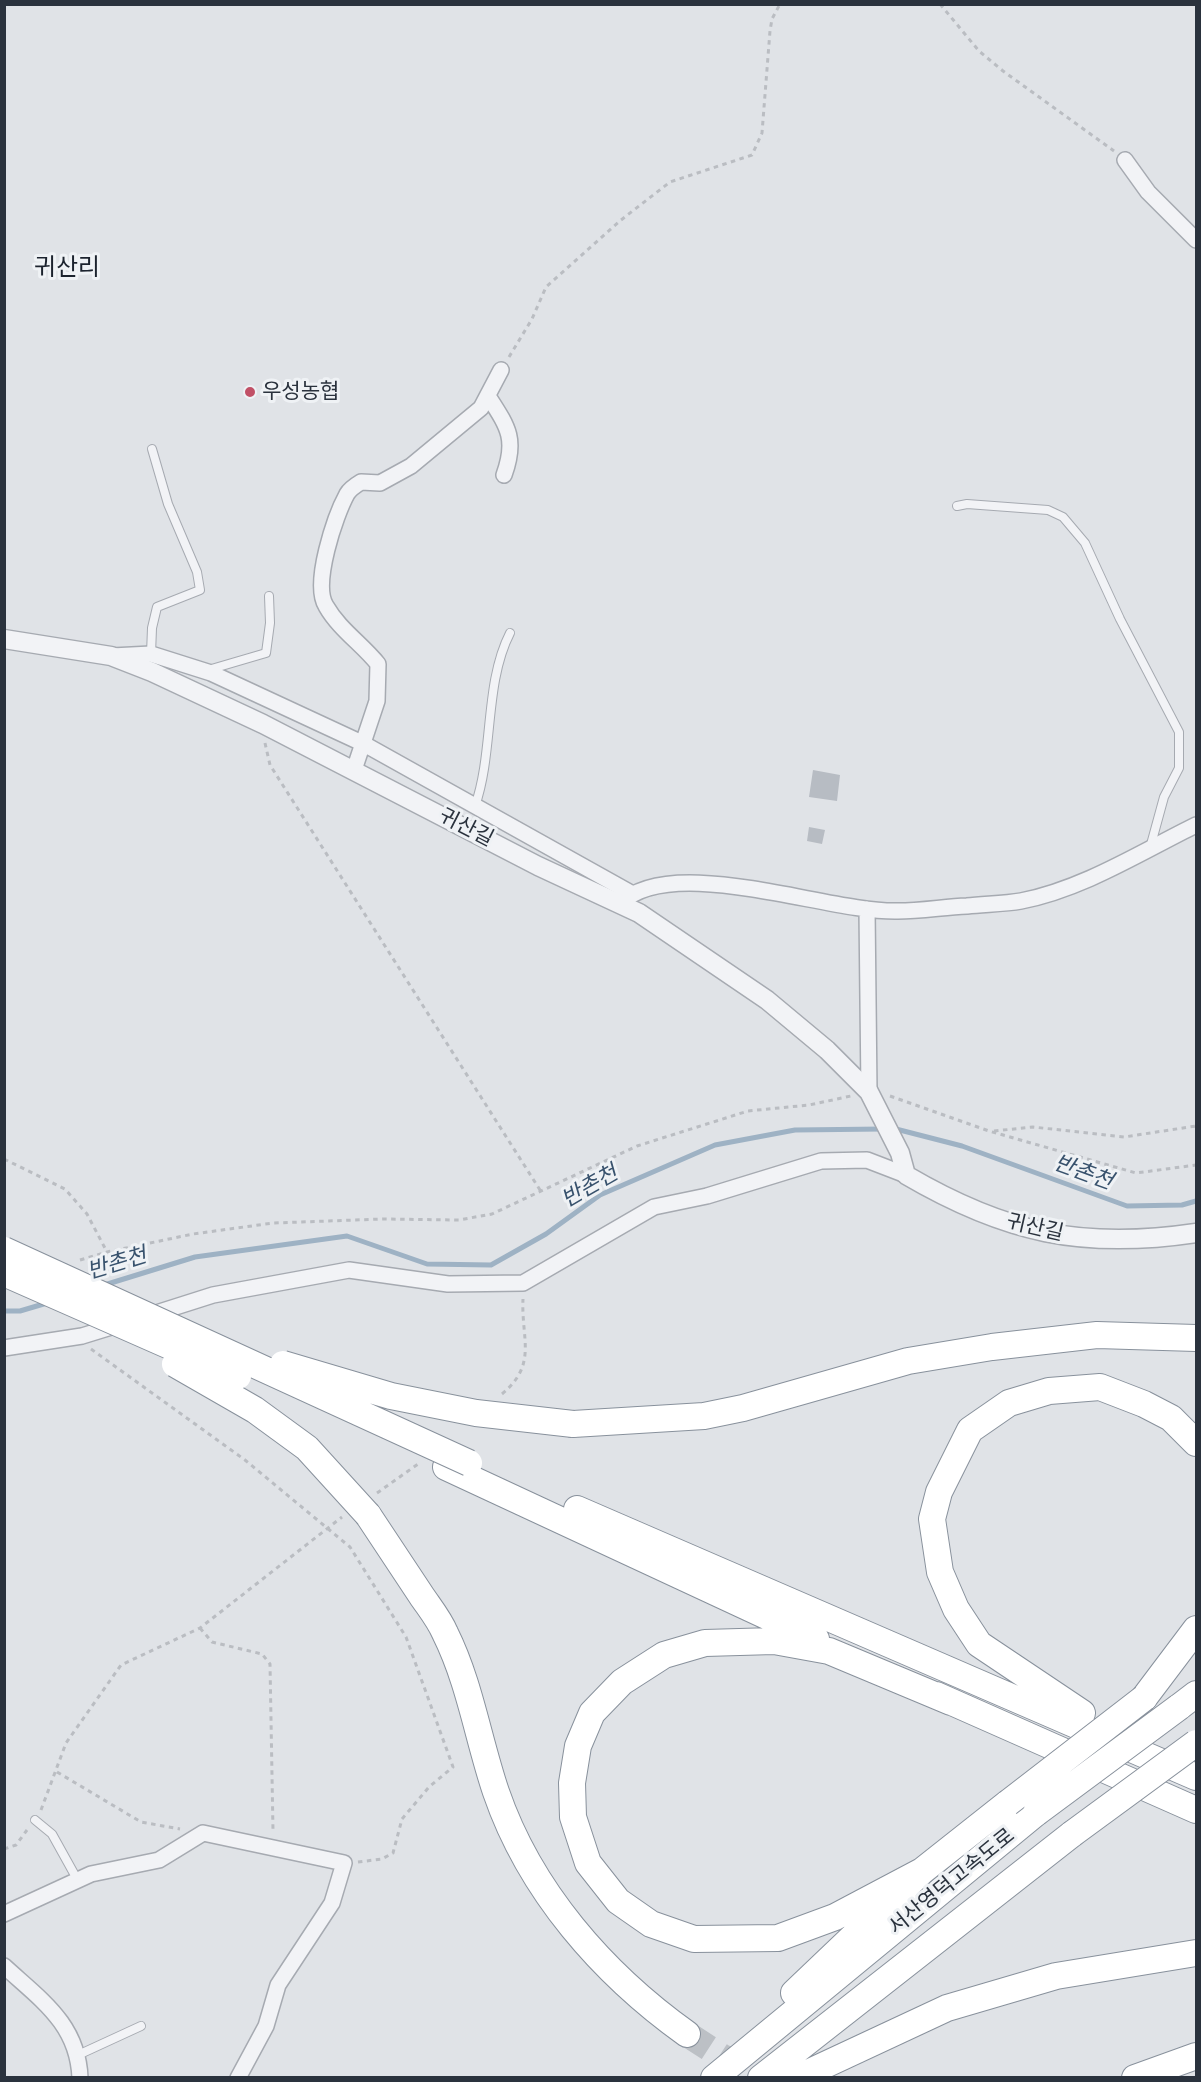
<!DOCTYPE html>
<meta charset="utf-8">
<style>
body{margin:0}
#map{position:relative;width:1201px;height:2082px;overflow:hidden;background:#e0e3e7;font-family:Arial,sans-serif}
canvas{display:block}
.frame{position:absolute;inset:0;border:6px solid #2a323d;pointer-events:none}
</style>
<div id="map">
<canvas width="1201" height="2082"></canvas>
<div class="frame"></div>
</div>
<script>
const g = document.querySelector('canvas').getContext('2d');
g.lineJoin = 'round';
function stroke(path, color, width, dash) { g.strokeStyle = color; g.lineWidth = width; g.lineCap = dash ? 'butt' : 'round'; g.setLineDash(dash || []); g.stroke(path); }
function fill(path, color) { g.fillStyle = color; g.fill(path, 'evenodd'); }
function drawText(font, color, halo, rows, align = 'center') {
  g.font = font + ' Arial,"Noto Sans KR",sans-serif'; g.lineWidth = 6; g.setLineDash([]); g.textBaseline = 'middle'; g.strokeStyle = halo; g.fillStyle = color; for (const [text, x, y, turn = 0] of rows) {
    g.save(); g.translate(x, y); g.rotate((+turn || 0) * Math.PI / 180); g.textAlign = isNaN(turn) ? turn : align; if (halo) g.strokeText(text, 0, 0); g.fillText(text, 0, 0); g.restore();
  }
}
stroke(new Path2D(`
 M892,1128L962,1146L1127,1206L1182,1205L1196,1201
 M101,1286L195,1257L347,1236L427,1264L491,1265L546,1234L600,1195L715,1145L795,1130L883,1129
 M4,1311H20L47,1303`), '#9eb2c4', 5);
fill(new Path2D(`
 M813,770L840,775L837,801L809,797Z
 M809,827L825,830L822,844L807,841Z`), '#b7bcc3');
stroke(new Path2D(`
 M687,2034L721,2056L764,2078`), '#bcc0c5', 26, [26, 13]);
const service = new Path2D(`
 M957,506L967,504L1048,510L1063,517L1085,543L1120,619L1179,732V768L1164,797L1150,848
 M151,654L152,628L157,607L200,590L197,572L168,504L152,449
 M208,670L266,653L270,623L269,596
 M475,806C494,752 484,684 510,633
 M35,1820L52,1834L77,1879
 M78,2055L141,2026`);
const minor = new Path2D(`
 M1125,160L1148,192L1196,240
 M488,396C508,427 517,439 504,475
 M112,656L151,654L211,673L364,744L631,893
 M354,770L377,701L378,664C362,644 339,629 326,606C312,584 335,516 347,494C350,489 356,485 361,482L380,483L411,466L481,408L501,370
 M620,904C671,852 828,913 898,911C921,911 944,907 967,906C984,904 1004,904 1021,901C1083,889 1141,852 1196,825
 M867,909L869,1092
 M147,1316L213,1295L349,1270L448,1284L523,1283L654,1207L707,1196L821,1161L867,1160L906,1175
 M4,1348L82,1336L121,1324
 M4,1914L91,1874L159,1860L203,1833L344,1863L332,1903L278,1985L266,2026L238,2078
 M4,1966C41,2000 78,2024 80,2078`);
const tertiary = new Path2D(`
 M4,639L111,656L152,672L263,724L538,866L639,913L767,1000L827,1050L869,1092L900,1153L906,1175C1005,1233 1082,1250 1196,1233`);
const motorway = new Path2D(`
 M573,1424L704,1416L743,1408L908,1361L992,1347L1097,1335L1196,1338
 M446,1467L816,1639
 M577,1509L1196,1777
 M368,1515C386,1542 403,1568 421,1595C429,1607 439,1619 445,1633C470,1683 478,1739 496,1792C530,1891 603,1974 687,2034
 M936,1695L1196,1810
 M1144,1698L1196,1629
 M1179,1707L1196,1694
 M1082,1713L979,1644L956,1609L940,1572L932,1519L939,1492L970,1430L1009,1403L1049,1391L1100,1387L1144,1404L1171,1418L1196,1443
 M922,1871L835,1917L778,1938L694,1939L651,1924L618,1901L588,1863L573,1817L572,1783L578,1746L592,1713L622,1682L664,1655L705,1643L774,1641L829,1651L951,1702
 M794,1993L922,1871L1008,1803
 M714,2078L1036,1813
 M761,2078L1072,1834
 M797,2078L947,2008L1056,1976L1196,1953
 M1135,2078L1196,2056`);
stroke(service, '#a6aab1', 10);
stroke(minor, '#a6aab1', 18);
stroke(tertiary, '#a6aab1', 21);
stroke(motorway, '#88919c', 28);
stroke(new Path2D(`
 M940,4L979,51L1003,71L1114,151
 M509,357L532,319L546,287L621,220L670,182L752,155L762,133L770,31L772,19L780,4
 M265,743L270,765L540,1190
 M890,1096L989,1131L1136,1173L1196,1165
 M994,1131L1033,1127L1124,1137L1196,1126
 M4,1159L65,1189L87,1214L107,1252
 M80,1260L107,1252L193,1234L273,1223L383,1219L459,1220L492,1214L637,1146L748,1111L809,1105L851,1096
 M91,1349L245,1460L350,1547L406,1637L453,1767L429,1787L402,1819L393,1853L382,1859L358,1862
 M502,1394C538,1364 521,1339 523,1299
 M377,1493L418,1464
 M200,1628L212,1642L262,1654L270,1664L273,1831
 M57,1772L141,1822L180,1829
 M41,1810L66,1743L121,1665L200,1628L342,1517
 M4,1849L16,1845L27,1830`), '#babdc2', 3, [4.5, 4.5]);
stroke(service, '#f2f3f6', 8);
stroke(minor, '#f2f3f6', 15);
stroke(tertiary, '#f2f3f6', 18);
stroke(motorway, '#fff', 26);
const motorwayBridge = new Path2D(`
 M4,1250L469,1463
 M4,1273L238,1376
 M175,1364L255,1410L307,1448L368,1515
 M283,1364L391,1396L476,1413L573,1424
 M1008,1803L1144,1698
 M1036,1813L1179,1707
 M1072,1834L1196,1743`);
stroke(motorwayBridge, '#88919c', 28, []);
stroke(motorwayBridge, '#fff', 26);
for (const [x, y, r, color] of [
 [250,392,6,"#c15066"]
]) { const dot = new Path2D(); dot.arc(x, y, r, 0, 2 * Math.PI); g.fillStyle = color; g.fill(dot); stroke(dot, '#eff2f5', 2); }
drawText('21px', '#2a323d', '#eff2f5', [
 ["우성농협",262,392]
], 'left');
drawText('21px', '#2a323d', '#eff2f5', [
 ["귀산길",466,828,27],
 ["귀산길",1035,1228,13],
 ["서산영덕고속도로",952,1882,-39]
]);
drawText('italic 22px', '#38526d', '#eff2f5', [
 ["반촌천",1083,1173,20],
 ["반촌천",590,1187,-30],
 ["반촌천",117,1264,-17]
]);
drawText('24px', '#1c232e', '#eff2f5', [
 ["귀산리",67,268]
]);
</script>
